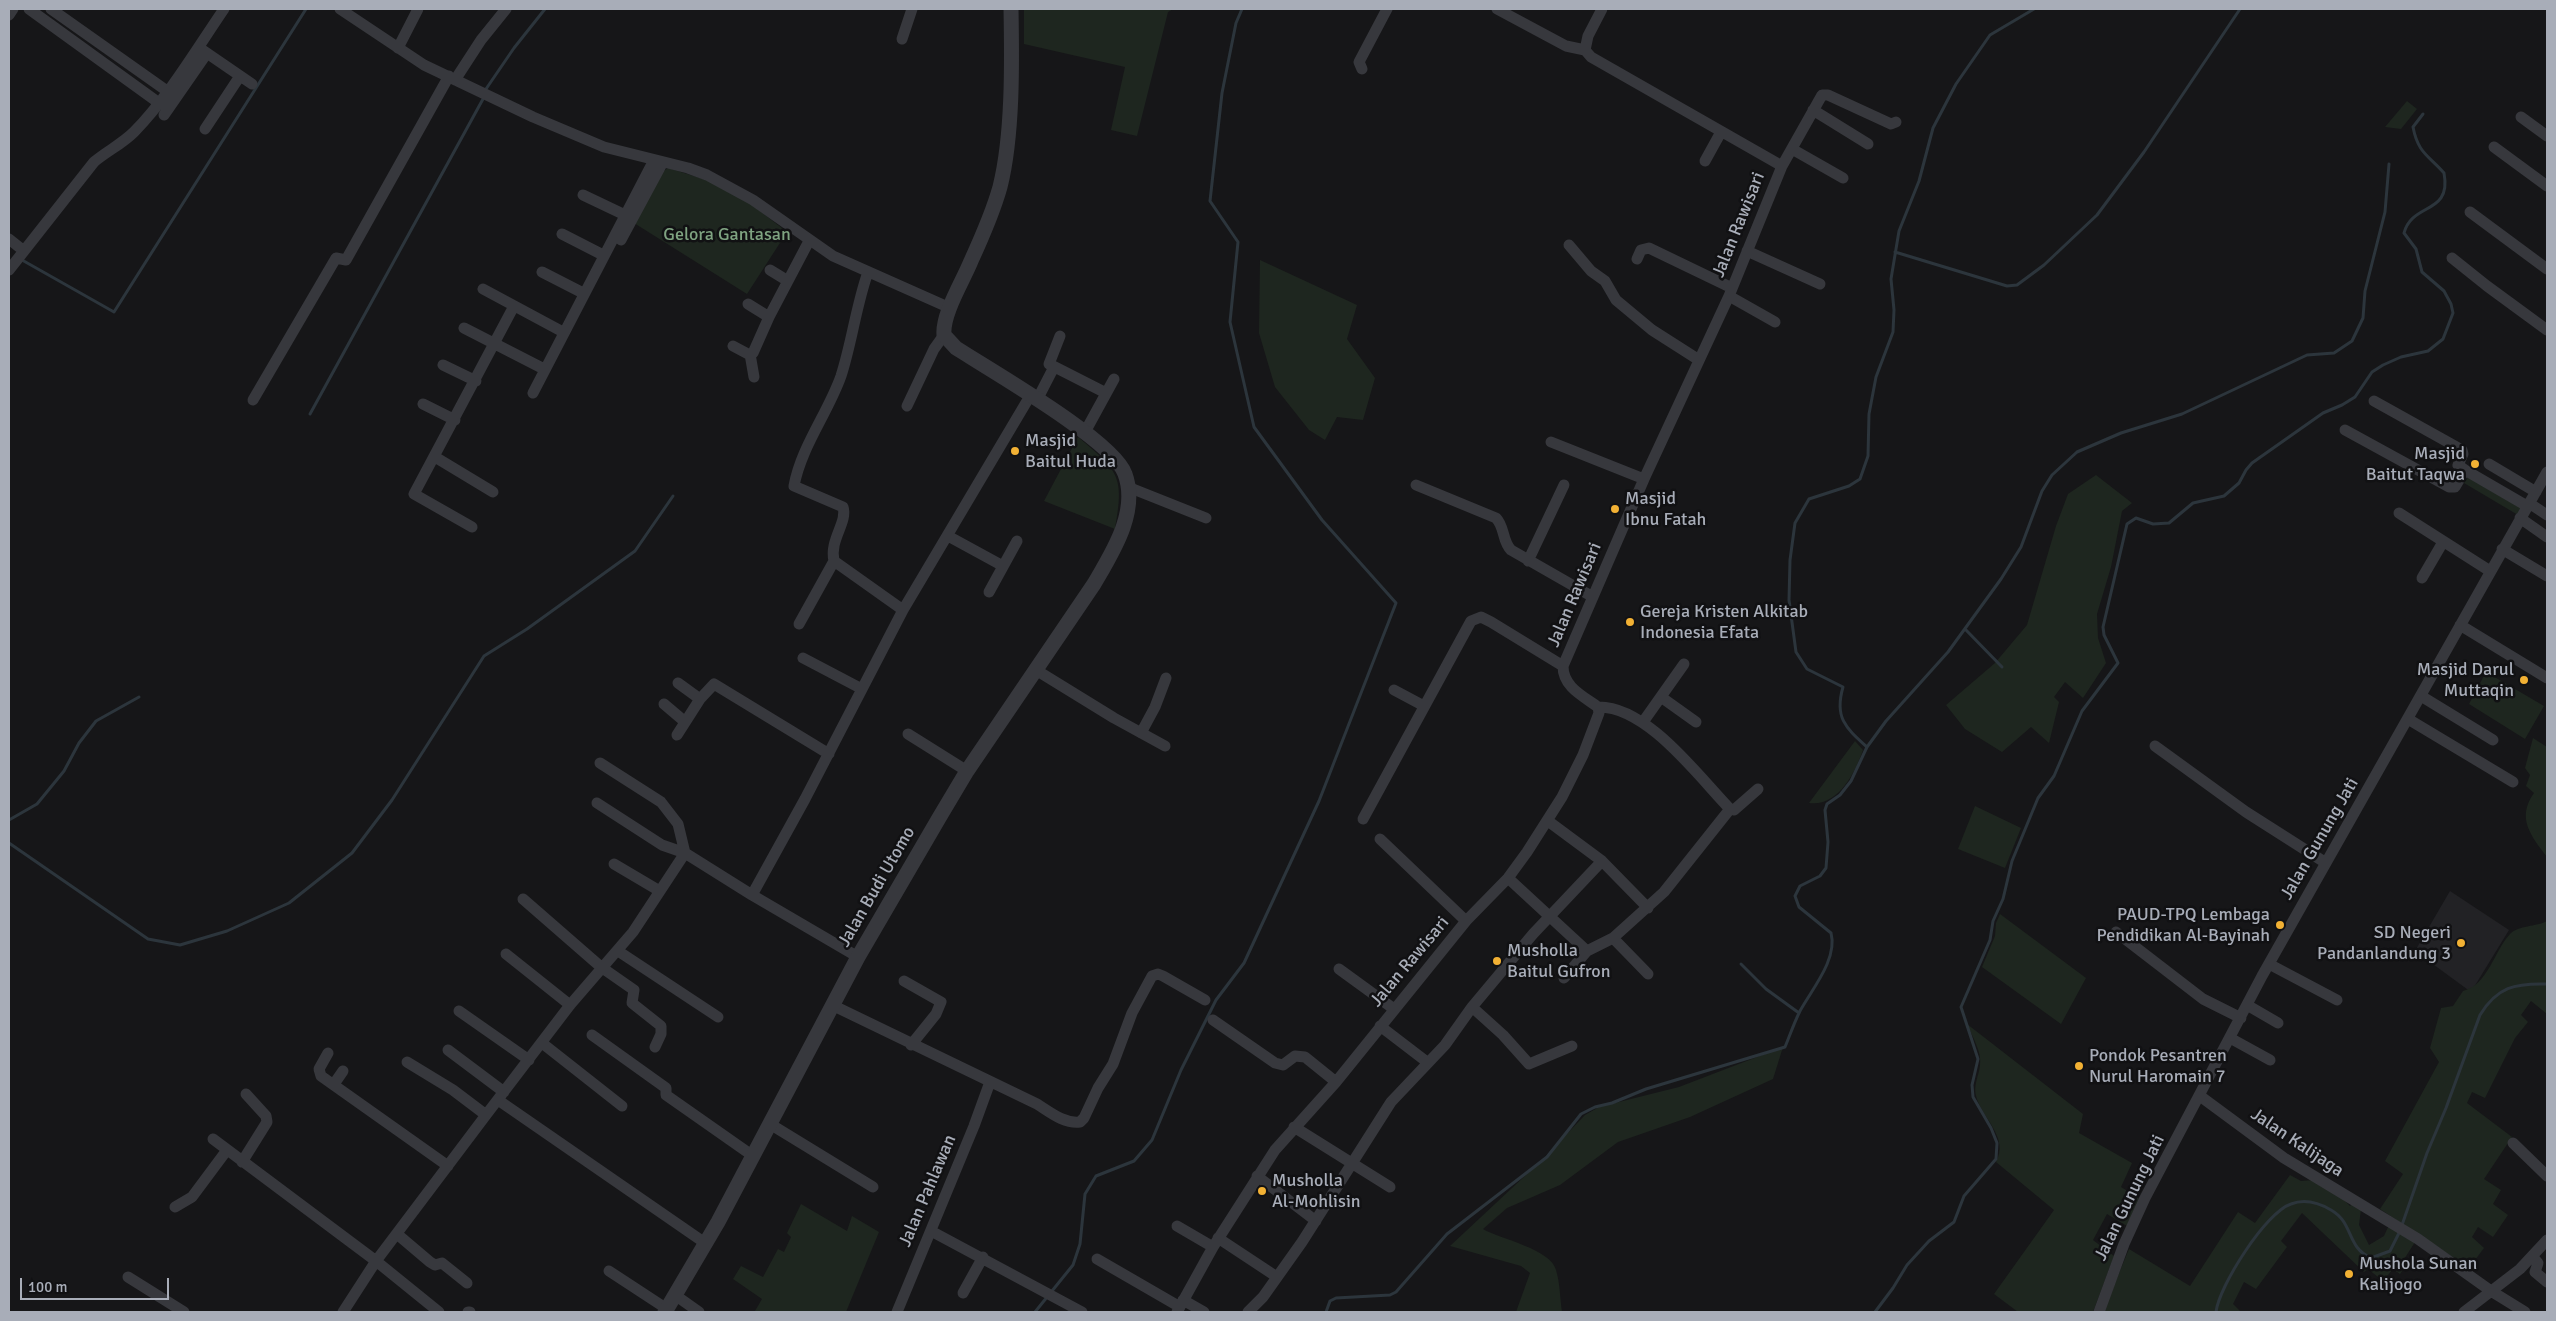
<!DOCTYPE html>
<style>
body{margin:0}
#map{position:relative;width:2556px;height:1321px;overflow:hidden;background:#161618;font-family:Signika,sans-serif}
canvas{display:block}
.frame{position:absolute;inset:0;border:10px solid #a8adb8;pointer-events:none}
.scale{position:absolute;left:20px;top:1278px;width:149px;height:22px;box-sizing:border-box;border:2px solid #a8adb8;border-top:0;padding-left:6px;font-size:15px;line-height:18px;white-space:nowrap;color:#a8adb8;-webkit-text-stroke:4px #111113;paint-order:stroke}
</style>
<div id="map">
<canvas width="2556" height="1321"></canvas>
<div class="frame"></div>
<div class="scale">100 m</div>
</div>
<script>
const g = document.querySelector('canvas').getContext('2d');
g.lineJoin = 'round';
function fill(path, color) { g.fillStyle = color; g.fill(path, 'evenodd'); }
function stroke(path, color, width, dash) { g.strokeStyle = color; g.lineWidth = width; g.lineCap = dash ? 'butt' : 'round'; g.setLineDash(dash || []); g.stroke(path); }
function drawText(font, color, halo, rows, align = 'center') {
  g.font = font + ' Signika,sans-serif'; g.lineWidth = 5; g.setLineDash([]); g.textBaseline = 'middle'; g.strokeStyle = halo; g.fillStyle = color; for (const [text, x, y, turn = 0] of rows) {
    g.save(); g.translate(x, y); g.rotate((+turn || 0) * Math.PI / 180); g.textAlign = isNaN(turn) ? turn : align; if (halo) g.strokeText(text, 0, 0); g.fillText(text, 0, 0); g.restore();
  }
}
fill(new Path2D(`
 M2450,891L2509,930L2471,992L2415,951Z`), '#222225');
fill(new Path2D(`
 M1024,9H1173L1168,12L1137,136L1111,130L1125,67L1024,44Z
 M2407,101L2417,109L2401,129L2385,127Z
 M668,168L710,181L747,201L787,232L747,294L634,223L662,172Z
 M1260,260L1357,305L1347,339L1375,378L1363,420L1337,417L1325,440L1309,430L1275,387L1259,333Z
 M1078,437C1118,471 1125,475 1115,529L1044,501Z
 M2096,475L2132,503L2122,511L2111,567L2097,614L2098,638L2106,663L2083,698L2065,682L2054,697L2059,702L2049,743L2031,727L2002,752L1965,729L1946,705L1995,663L2027,625L2056,526L2068,494Z
 M2468,476L2522,507L2518,515L2464,483Z
 M2486,672L2544,706L2525,739L2469,704Z
 M2533,738L2547,747V857C2531,836 2516,818 2534,793L2526,786L2530,775L2525,768Z
 M1855,741L1863,750C1855,773 1838,807 1809,803Z
 M1975,806L2021,828L2005,868L1958,849Z
 M2000,914L2086,978L2061,1024L1982,967L1995,936L1996,923Z
 M2547,921V1014L2531,1001L2521,1015L2528,1022L2515,1038L2485,1098L2472,1092L2467,1103L2512,1137L2484,1179L2501,1190L2493,1204L2508,1215L2493,1237L2478,1227L2472,1237L2484,1248L2469,1268L2380,1209L2403,1174L2385,1161L2439,1062L2430,1048L2441,1008L2453,1006L2463,991C2488,985 2494,951 2510,934C2519,925 2536,927 2547,921Z
 M1967,1024L2083,1114L2079,1133L2132,1163L2121,1187L2139,1198L2127,1226L2107,1214L2093,1240L2114,1256L2093,1312H2018L1994,1294L2054,1210L1996,1162C2009,1138 1984,1120 1977,1099C1972,1086 1979,1077 1980,1065C1982,1052 1972,1036 1967,1024Z
 M1783,1047L1773,1079L1690,1117L1618,1142L1560,1185L1507,1208L1483,1229C1500,1239 1551,1249 1556,1270C1560,1283 1560,1298 1562,1312H1516L1530,1273L1521,1266L1450,1246L1542,1160L1585,1115L1599,1107L1679,1087Z
 M2290,1175L2301,1181L2314,1180L2341,1197L2350,1206L2353,1203L2361,1209L2359,1225L2369,1245L2384,1236L2389,1225L2415,1242L2401,1264L2405,1267L2400,1274L2393,1269L2383,1281L2368,1269L2364,1272L2302,1213L2281,1241L2287,1247L2256,1289L2244,1282L2233,1304L2241,1312H2103L2129,1249L2190,1286L2238,1212L2255,1223Z
 M801,1204L847,1231L852,1216L879,1232L846,1312H758L755,1311L762,1299L733,1279L741,1266L763,1277L778,1249L784,1252L791,1237L787,1233Z`), '#1e261f');
stroke(new Path2D(`
 M486,89L514,48L545,9
 M1895,252L2007,286L2017,285L2044,265L2097,215L2144,152L2240,9
 M22,260L114,312L306,9
 M310,414L483,99
 M1965,629L2002,667
 M1867,747C1846,728 1834,718 1843,687L1807,669L1796,652L1789,600L1790,560L1795,523L1809,499L1849,486L1860,479L1868,456L1869,414L1876,377L1893,332L1894,310L1891,279L1899,231L1919,181L1933,128L1956,84L1990,35L2034,9
 M9,820L37,804L64,771L79,743L96,721L139,697
 M9,843L148,939L180,945L227,931L289,903L352,853L392,800L484,656L527,629L635,551L673,496
 M1741,964L1766,989L1799,1013
 M2402,1225L2427,1153L2446,1108L2480,1015C2497,987 2515,983 2547,984
 M1035,1312L1073,1265L1080,1244L1085,1194L1096,1176L1134,1161L1152,1140L1181,1070L1216,1000L1244,963L1319,801L1396,603L1322,520L1254,427L1230,322L1238,242L1210,201L1222,93L1236,23L1242,9
 M1326,1312L1330,1301L1336,1298L1390,1295L1396,1292L1447,1234L1547,1157L1581,1114L1595,1107L1612,1103L1646,1089L1785,1047C1790,1035 1794,1023 1800,1011C1812,989 1838,959 1831,933L1799,907L1795,896L1800,886L1820,876L1826,868L1828,842L1825,810L1827,804L1840,795L1851,781L1867,747L1886,721L1948,652L2001,579L2021,547L2042,491L2052,475L2077,452L2121,433L2182,414L2307,355L2334,353L2352,341L2363,318L2365,291L2385,212L2389,164
 M1875,1312L1893,1288L1907,1265L1929,1241L1954,1222L1964,1196L1996,1159L1997,1143L1991,1128L1973,1097L1972,1085L1978,1059L1961,1007L1990,940L1993,921L2003,899L2012,861L2038,798L2054,776L2082,711L2118,663L2104,635L2103,627L2127,524L2136,518L2153,524L2169,523L2193,503L2224,496L2239,483L2246,470L2252,463L2323,413L2342,405L2355,397L2372,372L2383,365L2401,357L2428,351L2443,339L2453,313L2451,304L2444,291L2422,272L2416,249L2404,233C2412,202 2452,215 2444,173C2428,155 2418,153 2413,127L2423,114
 M2216,1312C2219,1286 2266,1212 2291,1204C2304,1199 2319,1203 2331,1210C2354,1223 2346,1247 2371,1258L2390,1251L2400,1231`), '#2c353c', 3);
stroke(new Path2D(`
 M29,9L159,103
 M51,9L167,91
 M340,9L424,65L533,117L604,147L688,168L707,175L753,200L833,256L950,308
 M1497,9L1566,46L1585,50
 M9,15L13,9
 M902,39L912,9
 M398,48L418,9
 M201,49L252,84
 M1362,69L1359,62L1387,9
 M455,80L481,40L506,9
 M1813,110L1868,144
 M164,115L207,53
 M2521,117L2547,136
 M205,129L240,76
 M2494,147L2547,186
 M1792,149L1843,178
 M1705,161L1721,132
 M1782,166L1822,95H1828L1891,124L1896,122
 M583,195L625,215
 M2470,212L2547,269
 M562,234L603,255
 M9,239L24,251
 M621,240L663,162
 M1569,245L1591,271L1605,281L1616,300L1652,330L1699,360
 M1747,251L1820,284
 M2452,258L2487,286L2547,330
 M1637,259L1641,250L1649,248L1732,288
 M9,270L94,162C107,151 122,144 134,132C169,96 196,50 224,9
 M770,270L788,281
 M542,272L583,293
 M868,272C856,306 852,342 841,376C828,413 801,447 794,486L843,507C848,522 829,540 834,561L903,610
 M483,289L563,332
 M1729,296L1775,322
 M748,304L769,317
 M464,328L544,369
 M1060,336L1049,364L1106,393
 M733,346L748,354L753,353L769,317L809,241
 M750,354L754,377
 M443,365L476,381
 M533,393L654,160
 M253,400L336,258L346,260L449,76
 M1037,400L1054,367
 M2374,401L2462,450L2463,454L2458,465L2465,470
 M423,404L455,420
 M907,406L934,349L944,335
 M2345,430L2449,487H2455L2465,470L2527,506
 M1085,432L1114,379
 M1551,442L1644,479
 M435,457L493,492
 M2489,464L2536,492
 M1416,485L1496,518C1505,527 1502,541 1511,550L1593,597
 M1128,487L1206,518
 M2529,503L2547,515
 M2399,513L2490,571
 M2520,518L2547,537
 M472,527L414,494L514,306
 M948,536L1003,566
 M2502,549L2547,576
 M1528,561L1564,485
 M2422,578L2443,542
 M989,592L1017,541
 M799,624L834,561
 M2460,625L2547,678
 M803,658L862,689
 M1036,670L1114,718L1165,746
 M678,683L700,699
 M1394,690L1424,706
 M2421,696L2493,740
 M1661,697L1696,722
 M664,704L684,721
 M1598,707C1647,706 1698,776 1730,809
 M2408,719L2513,782
 M1643,722L1684,664
 M1141,733L1155,707L1166,678
 M908,734L967,771
 M677,735L700,699L714,684L829,754
 M2155,746L2246,812L2326,863
 M597,803L662,845L685,853L752,895L858,957
 M1363,819L1471,621L1481,617L1491,622L1563,666
 M1548,821L1602,861L1648,908
 M1380,839L1466,921
 M614,864L658,890
 M1508,878L1587,951
 M752,895L805,799L903,610L1030,396
 M523,899L601,967L634,990L632,1003L661,1026V1034L655,1047
 M2116,932L2203,999L2241,1018
 M1613,938L1648,974
 M618,951L718,1017
 M506,954L570,1005
 M2269,964L2337,1000
 M1339,969L1394,1009
 M1564,978L1587,951L1613,938L1664,892L1730,809L1734,810L1758,789
 M904,981L941,1002L936,1014L911,1045
 M832,1005L1037,1104C1050,1112 1064,1124 1080,1122L1084,1118L1098,1088L1113,1064L1132,1013L1152,976L1158,974L1163,976L1205,1000
 M2247,1005L2278,1023
 M1472,1007L1503,1035L1529,1064L1572,1046
 M459,1011L529,1060
 M1213,1020L1275,1063L1283,1065L1295,1056L1305,1057L1336,1082
 M1380,1026L1427,1062
 M592,1035L666,1088V1095L753,1156
 M2230,1038L2270,1060
 M542,1043L622,1106
 M448,1050L504,1092
 M328,1053L319,1069L321,1076L448,1166
 M407,1062L453,1090L486,1115
 M334,1084L343,1071
 M2200,1096L2284,1158L2418,1239L2491,1291L2525,1312
 M498,1100L705,1243
 M770,1124L873,1187
 M1294,1127L1390,1187
 M213,1139L376,1261L439,1312
 M2513,1143L2547,1176
 M242,1162L267,1122L266,1116L246,1094
 M1257,1176L1316,1221
 M175,1207L192,1197L227,1150
 M1177,1226L1213,1247
 M931,1231L1082,1312
 M397,1234L430,1262L435,1265L442,1263L467,1283
 M1218,1238L1277,1277
 M2533,1257L2538,1263L2535,1272L2547,1282
 M1097,1259L1180,1307
 M609,1271L667,1309
 M128,1277L184,1312
 M963,1293L983,1257
 M675,1295L699,1312
 M1183,1300L1204,1312
 M343,1312L376,1261L486,1115L570,1005L633,932L685,853L678,824L661,802L600,763
 M468,1312H470
 M897,1312L974,1126L990,1082
 M1177,1312L1213,1247L1275,1150L1336,1082L1466,921L1508,878L1527,852L1562,797L1583,755L1599,713L1598,707C1583,696 1563,687 1563,666L1644,479L1729,296L1782,166L1591,57L1585,50L1588,36L1602,9
 M1248,1312L1263,1297L1302,1242L1391,1102L1445,1045L1472,1007L1533,934L1602,861
 M2099,1312L2124,1244L2145,1198L2262,976L2547,472
 M2464,1312L2520,1269L2547,1240`), '#37383d', 11);
stroke(new Path2D(`
 M665,1312L718,1222L858,957L939,818L967,771L1094,584C1112,553 1139,512 1125,474C1114,441 990,370 956,348L944,335C942,314 963,281 971,261C982,237 993,212 1000,187C1013,135 1012,62 1011,9`), '#37383d', 15);
for (const [x, y, r, color] of [
 [1015,451,5,"#f2b134"],
 [2475,464,5,"#f2b134"],
 [1615,509,5,"#f2b134"],
 [1630,622,5,"#f2b134"],
 [2524,680,5,"#f2b134"],
 [2280,925,5,"#f2b134"],
 [2461,943,5,"#f2b134"],
 [1497,961,5,"#f2b134"],
 [2079,1066,5,"#f2b134"],
 [1262,1191,5,"#f2b134"],
 [2349,1274,5,"#f2b134"]
]) { const dot = new Path2D(); dot.arc(x, y, r, 0, 2 * Math.PI); g.fillStyle = color; g.fill(dot); stroke(dot, '#111113', 2); }
drawText('18px', '#a8adb8', '#111113', [
 ["Jalan Rawisari",1739,225,-68],
 ["Jalan Rawisari",1575,595,-67],
 ["Jalan Gunung Jati",2320,839,-60],
 ["Jalan Budi Utomo",877,887,-60],
 ["Jalan Rawisari",1410,962,-50],
 ["Jalan Kalijaga",2297,1143,34],
 ["Jalan Pahlawan",928,1191,-67],
 ["Jalan Gunung Jati",2130,1198,-64]
]);
drawText('18px', '#7fa381', '#111113', [
 ["Gelora Gantasan",727,235]
]);
drawText('18px', '#a8adb8', '#111113', [
 ["Masjid",1025,441],
 ["Baitul Huda",1025,462],
 ["Masjid",2465,454,"right"],
 ["Baitut Taqwa",2465,475,"right"],
 ["Masjid",1625,499],
 ["Ibnu Fatah",1625,520],
 ["Gereja Kristen Alkitab",1640,612],
 ["Indonesia Efata",1640,633],
 ["Masjid Darul",2514,670,"right"],
 ["Muttaqin",2514,691,"right"],
 ["PAUD-TPQ Lembaga",2270,915,"right"],
 ["Pendidikan Al-Bayinah",2270,936,"right"],
 ["SD Negeri",2451,933,"right"],
 ["Pandanlandung 3",2451,954,"right"],
 ["Musholla",1507,951],
 ["Baitul Gufron",1507,972],
 ["Pondok Pesantren",2089,1056],
 ["Nurul Haromain 7",2089,1077],
 ["Musholla",1272,1181],
 ["Al-Mohlisin",1272,1202],
 ["Mushola Sunan",2359,1264],
 ["Kalijogo",2359,1285]
], 'left');
</script>
